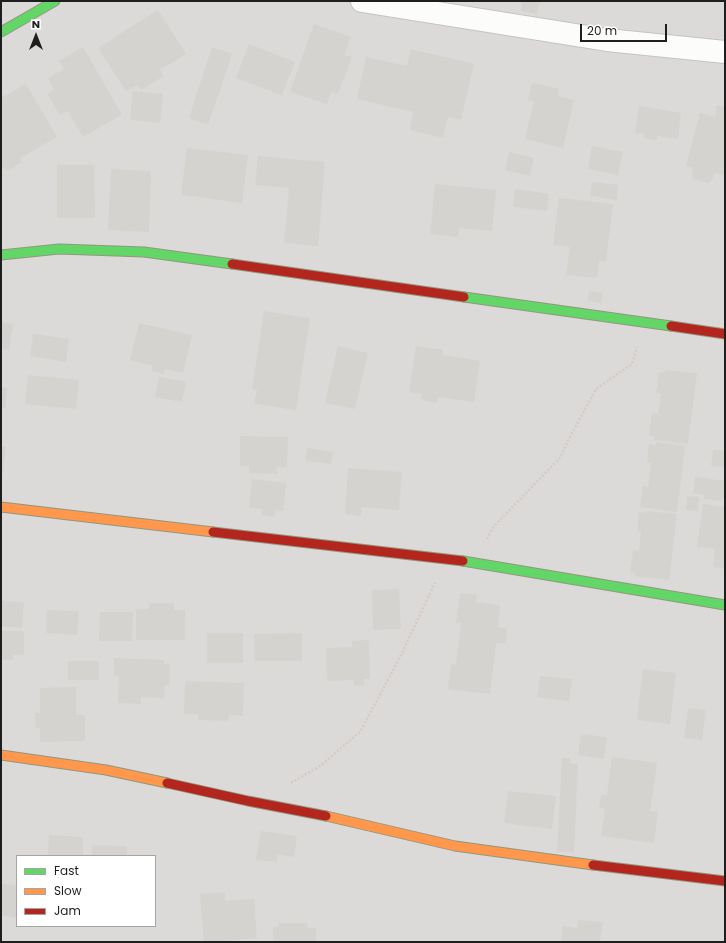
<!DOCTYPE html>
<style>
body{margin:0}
#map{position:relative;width:726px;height:943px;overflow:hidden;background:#ecebe6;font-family:Poppins,sans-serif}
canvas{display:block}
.frame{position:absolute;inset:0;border:2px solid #1e1e1e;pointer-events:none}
.legend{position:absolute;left:16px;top:855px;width:140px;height:72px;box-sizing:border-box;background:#fff;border:1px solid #a5a5a5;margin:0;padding:5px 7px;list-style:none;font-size:12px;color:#1e1e1e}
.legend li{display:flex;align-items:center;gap:8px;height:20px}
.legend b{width:20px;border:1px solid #a5a5a5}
.north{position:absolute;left:16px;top:16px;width:40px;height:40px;-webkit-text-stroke:3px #fff;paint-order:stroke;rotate:0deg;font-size:11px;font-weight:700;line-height:16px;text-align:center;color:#1e1e1e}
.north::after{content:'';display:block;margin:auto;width:14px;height:18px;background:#1e1e1e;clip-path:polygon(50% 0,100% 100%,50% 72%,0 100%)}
.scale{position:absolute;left:580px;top:24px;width:87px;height:18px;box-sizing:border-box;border:2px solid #1e1e1e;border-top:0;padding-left:5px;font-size:12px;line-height:14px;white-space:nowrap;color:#1e1e1e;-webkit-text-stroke:3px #fff;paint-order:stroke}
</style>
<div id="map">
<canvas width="726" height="943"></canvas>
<div class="frame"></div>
<ul class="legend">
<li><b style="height:5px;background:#63d668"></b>Fast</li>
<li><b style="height:5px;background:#ff974d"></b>Slow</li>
<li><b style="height:5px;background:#b3261e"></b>Jam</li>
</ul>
<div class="north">N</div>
<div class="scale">20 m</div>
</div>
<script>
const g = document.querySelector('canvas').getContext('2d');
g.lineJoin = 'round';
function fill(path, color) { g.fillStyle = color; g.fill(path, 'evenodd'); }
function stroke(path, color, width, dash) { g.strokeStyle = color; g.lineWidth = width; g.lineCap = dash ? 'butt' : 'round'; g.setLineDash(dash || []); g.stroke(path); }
fill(new Path2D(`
 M1,1H725V942H1ZM17,856H155V926H17Z`), '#dbdad8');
fill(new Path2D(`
 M522,1H540L537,14L521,11Z
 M158,10L186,54L160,70L164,76L141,90L137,85L126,91L98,48Z
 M314,24L351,37L344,55L352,57L338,94L331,92L327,104L290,92Z
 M249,44L295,62L282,95L236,78Z
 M83,47L122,115L83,137L68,111L60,115L47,94L54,90L48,78L64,69L59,61Z
 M212,47L232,54L208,125L189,118Z
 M411,49L474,64L461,120L448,117L443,138L410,130L413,112L357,99L366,57L407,66Z
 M532,83L559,89L558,96L574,100L563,148L525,139L534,101L528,100Z
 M26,84L57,137L20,158L22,162L7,171L4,167L1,169V98Z
 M133,91L163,94L160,123L130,120Z
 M717,105L725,107V169L723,175L714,173L712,180L708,183L693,179L692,174L693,168L686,166L700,113L715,117Z
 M639,106L681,113L678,139L657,136V140L644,138L645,134L635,133Z
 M592,146L623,152L618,175L588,169Z
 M187,148L248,155L242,203L181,195Z
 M509,152L534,158L530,176L505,170Z
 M258,156L325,162L318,246L284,243L289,188L255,185Z
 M57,165H94L95,218H57Z
 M111,169L151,171L149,232L108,230Z
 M592,182L618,185L617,200L590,196Z
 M435,184L496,190L492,231L459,228L458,237L430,234Z
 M515,189L549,194L547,211L513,207Z
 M559,198L613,204L606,261H599L597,278L566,275L570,247L553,245Z
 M589,291L603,293L601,303L587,301Z
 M264,311L310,318L296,410L254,404L257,390L252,389Z
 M1,322L13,324L9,350L1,349Z
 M139,323L192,335L183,373L165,369L164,374L152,371L153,366L130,360Z
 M33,334L69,339L66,362L30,356Z
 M338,346L368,353L355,409L325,403Z
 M416,346L443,350L442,355L480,361L474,402L438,397L437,403L421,400L422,394L409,392Z
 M665,370L697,373L688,444L653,440L654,436H649L652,413L658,414L661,394L656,393L659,372L664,373Z
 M28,375L79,380L76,409L25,404Z
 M159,377L186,382L182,402L155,397Z
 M1,387L8,388L5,408H1Z
 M240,436L288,437L287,467H277V474L249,473V466H240Z
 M656,442L685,446L677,512L640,507L643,486L648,487L651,463H647L649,444L656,445Z
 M1,446L6,447L2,477H1Z
 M307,448L333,452L331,464L306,461Z
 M713,450L725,451V467L711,466Z
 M348,468L402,472L399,510L362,507L361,516L345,514Z
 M695,477L725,481V498H722V501L704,499V495L693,493Z
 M252,479L286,483L283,511L275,510V517L262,515V509L249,508Z
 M687,496L699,497L698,511L686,510Z
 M703,504L725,507V569L713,567L715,549L697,547Z
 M646,511L677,514L669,580L635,576V573L630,572L633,550L639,551L641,532L637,531L639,512L646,513Z
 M399,589L401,629L373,630L372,590Z
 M460,593L477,595L476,602L500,605L498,627L507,628L506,644L496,643L490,694L448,689L451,664L456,665L461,623H456Z
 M1,601L24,602L22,628L1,626Z
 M149,603H174V610H185V640H136V609H149Z
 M47,610L79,611L77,635L46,633Z
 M100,612H133L132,641H99Z
 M1,631H24V655H13V660L1,659Z
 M207,633H243V663H207Z
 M302,633V661H255L254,634Z
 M369,640L370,679H364V685L354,686V680L327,681L326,648L352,647V641Z
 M114,658L164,660V664H170L169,685H165L164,698L141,697V704L118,703L119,676H114Z
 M68,661H99V680H68Z
 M643,669L676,673L670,724L637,720Z
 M540,676L572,679L569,701L537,697Z
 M185,681L244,683L243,716L229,715L228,721L198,720V714H184Z
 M76,687V715H85V741L40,742V728L36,729L35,713H40V688Z
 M688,708L706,710L702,740L684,738Z
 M581,734L607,737L604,759L578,755Z
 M612,757L657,763L650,811L658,812L654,843L601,836L605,809L599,808L601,795H607Z
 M562,758H570V763L578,764L574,852H557Z
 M508,791L556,796L552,829L504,823Z
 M261,831L297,836L294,857L277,854V862L256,860Z
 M49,835L83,837V856H48Z
 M92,845L127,846V856H92Z
 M1,883L17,886V918L1,915Z
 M225,892V901L254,899L257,938L217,942H204L200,894Z
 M578,920L603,922L600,942H561L563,926L577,928Z
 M278,923H308L307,928H316V942H273V927H278Z`), '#d4d3cf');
const street = new Path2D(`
 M362,1L607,40L725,52`);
const fast = new Path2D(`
 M1,32L55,1
 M1,255L59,249L144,252L232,264
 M464,297L671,326
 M463,561L725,605`);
const slow = new Path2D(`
 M1,507L213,532
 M1,755L106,770L167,783
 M326,816L455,846L593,865`);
const jam = new Path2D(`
 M232,264L464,297
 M671,326L725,334
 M213,532L463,561
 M167,783L248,801L326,816
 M593,865L725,881`);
stroke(street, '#c5c4c2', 24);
stroke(fast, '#92977e', 11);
stroke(slow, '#92977e', 11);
stroke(jam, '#92977e', 11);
stroke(new Path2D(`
 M487,539L494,526L560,458L571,435L596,389L632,364L637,347
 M291,783L320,766L360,732L399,659L435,583`), '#d7cac5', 2.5, [2, 2]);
stroke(street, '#fcfcfb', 22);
stroke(fast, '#63d668', 9);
stroke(slow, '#ff974d', 9);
stroke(jam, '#b3261e', 9);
</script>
